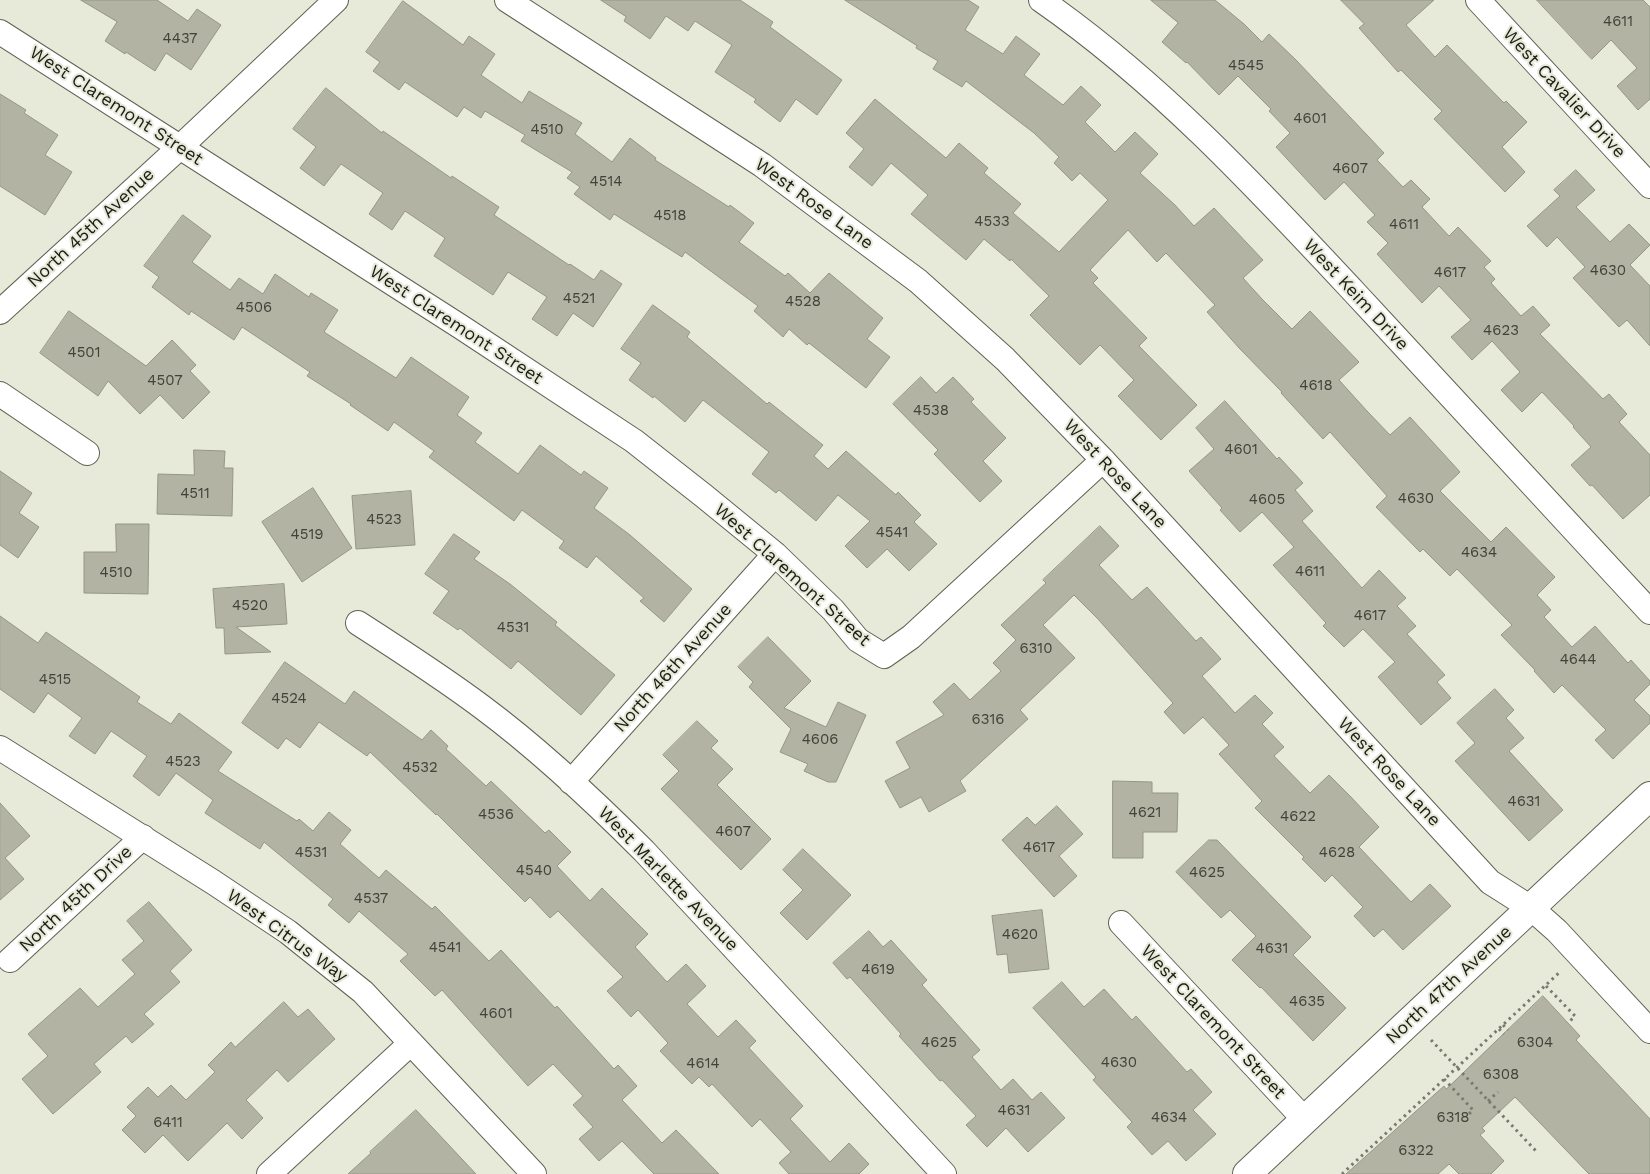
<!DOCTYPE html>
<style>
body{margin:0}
canvas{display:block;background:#e8ead9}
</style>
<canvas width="1650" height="1174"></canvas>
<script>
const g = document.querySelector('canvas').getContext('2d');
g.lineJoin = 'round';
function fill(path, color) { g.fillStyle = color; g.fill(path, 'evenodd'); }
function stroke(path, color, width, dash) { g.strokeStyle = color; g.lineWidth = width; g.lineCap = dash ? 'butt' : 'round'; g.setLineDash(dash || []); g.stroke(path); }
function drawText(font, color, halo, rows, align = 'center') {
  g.font = font + ' "Work Sans",sans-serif'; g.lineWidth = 4; g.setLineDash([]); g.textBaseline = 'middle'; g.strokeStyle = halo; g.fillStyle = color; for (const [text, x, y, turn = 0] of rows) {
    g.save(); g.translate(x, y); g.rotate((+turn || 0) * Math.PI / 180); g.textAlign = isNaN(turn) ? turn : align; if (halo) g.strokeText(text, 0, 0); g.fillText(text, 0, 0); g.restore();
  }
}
const building = new Path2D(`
 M81,0H157L188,21L197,9L221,25L191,70L166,53L155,71L126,52L125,54L105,41L117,22Z
 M601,0H740L773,22L770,27L842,80L817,115L796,99L780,122L754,102L756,99L715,72L732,45L695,21L688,31L666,16L650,39L624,21L626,17Z
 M845,0H968L979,7L965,30L1003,54L1016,36L1040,54L1024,75L1063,105L1081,86L1101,105L1085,122L1115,152L1135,132L1158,154L1140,173L1175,205L1194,226L1214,208L1263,260L1243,278L1262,299L1292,329L1310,311L1359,362L1339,380L1367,411L1390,435L1410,417L1460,472L1440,491L1491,542L1506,527L1555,577L1537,595L1551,610L1544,617L1572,647L1595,626L1628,663L1631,660L1650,681V684L1634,700L1650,716V723L1613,759L1595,740L1606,730L1562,685L1554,693L1534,671L1535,670L1501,635L1512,625L1457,569L1450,576L1423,549L1420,552L1376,507L1387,496L1330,432L1323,439L1281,393L1282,392L1240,349L1207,312L1215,305L1166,253L1157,262L1128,230L1090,270L1098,278L1093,283L1147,338L1139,346L1197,405L1161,440L1118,396L1134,380L1100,345L1080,365L1030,315L1049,296L1011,259L1010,261L984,239L966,260L911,214L928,195L891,163L872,186L849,167L864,149L846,133L875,99L946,158L959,143L988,168L984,173L1021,204L1013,213L1059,252L1108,200L1080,173L1072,181L1054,163L1059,157L1034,133L966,81L962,87L933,69L938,61L916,48L917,46Z
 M1151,0H1215L1244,24L1262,42L1269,34L1296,60L1384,153L1377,160L1403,187L1411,180L1430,199L1422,207L1449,236L1458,227L1491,261L1484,267L1495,279L1491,283L1521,316L1533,306L1550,325L1540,334L1603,399L1609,394L1627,414L1619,422L1650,455V495L1623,519L1592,485L1590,486L1571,465L1591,447L1573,427L1574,426L1542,392L1522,412L1501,390L1520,372L1492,341L1472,360L1451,337L1471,320L1439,286L1422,303L1377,254L1388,243L1367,222L1375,215L1344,182L1325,200L1276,147L1290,133L1269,111L1271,109L1238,76L1219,95L1187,62L1186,63L1162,42L1178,23Z
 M1341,0H1434L1406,25L1435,57L1447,45L1504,103L1506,101L1527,122L1502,147L1525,172L1505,192L1434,119L1442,111L1401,70L1398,72L1359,28L1364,24Z
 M1537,0H1643L1650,7V99L1638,110L1617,86L1637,68L1611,40L1592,59Z
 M403,1L463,45L469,36L495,54L481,75L522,103L529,91L582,123L575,134L612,162L630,138L656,158L655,160L729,207L730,205L754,223L739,242L785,276L788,273L810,293L829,273L883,318L867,339L890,357L866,388L809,343L807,345L789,329L783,337L754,311L758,306L685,252L682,257L614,214L610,220L574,194L580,187L567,178L572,172L521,141L525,135L485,111L481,118L464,107L457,117L405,82L399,90L373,71L380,62L366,52Z
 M326,88L382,133L383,131L451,178L452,176L499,207L494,215L569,265L570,264L594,280L601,270L622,284L593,327L573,313L557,336L532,319L547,297L508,272L493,295L434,256L445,238L405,211L392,230L369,214L383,193L341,164L324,186L300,168L316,147L293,129Z
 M0,94L26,110L24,113L58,135L45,155L72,172L45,215L0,186Z
 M1576,170L1595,190L1576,207L1610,242L1629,224L1650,245L1630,265L1650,286V346L1627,320L1619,327L1573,278L1585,267L1557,237L1547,247L1527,226L1560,196L1554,190Z
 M183,215L211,236L192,262L230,290L239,278L263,294L275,274L309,297L311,293L338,310L324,332L396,378L411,357L469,397L457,415L482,433L475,442L518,474L540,445L581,475L584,471L608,488L594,508L630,535L692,589L664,622L640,601L644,598L596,556L587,568L559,548L564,541L522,510L514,521L429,457L434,451L394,422L388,431L350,405L351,404L307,376L310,372L242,327L234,340L191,311L189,315L152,287L159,277L144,266Z
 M653,305L690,332L687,337L767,404L769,402L823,445L814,456L828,469L846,451L896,495L898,492L921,515L914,522L937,544L909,571L887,549L867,568L845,546L870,521L838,495L816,521L779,490L776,493L752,474L769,452L703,400L685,422L654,396L653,398L629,380L641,363L621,349Z
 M69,311L146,366L172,340L196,365L190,371L210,392L183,419L160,395L140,414L108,381L98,396L40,353Z
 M921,377L936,393L953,377L974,399L971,402L1006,438L983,461L1002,481L980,502L934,454L938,450L893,404Z
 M1225,401L1277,459L1279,457L1303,483L1295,490L1313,511L1302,521L1362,588L1379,570L1406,598L1397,606L1416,626L1407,634L1445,675L1437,682L1451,698L1421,725L1378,677L1395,662L1363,629L1344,647L1323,626L1326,623L1273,565L1294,547L1262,512L1240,532L1220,510L1222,508L1189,471L1214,449L1196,428Z
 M194,450L225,451L224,468H233L232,516L157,514L158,474L194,475Z
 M0,471L32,493L19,513L39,527L18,558L0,545Z
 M313,488L352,548L302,582L262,522Z
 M411,491L415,545L356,549L352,496Z
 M116,524H149L148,594L84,593V552H116Z
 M1100,526L1119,546L1099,565L1132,600L1147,587L1196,641L1201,637L1221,659L1202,676L1235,713L1255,695L1273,713L1262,724L1284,747L1274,756L1310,793L1329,775L1351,797L1379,827L1359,847L1411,902L1430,884L1451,906L1403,950L1383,929L1374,937L1354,916L1363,907L1332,875L1325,882L1302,859L1304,857L1255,808L1262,801L1219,754L1229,745L1203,717L1184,734L1164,712L1173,703L1097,618L1074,595L1043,625L1075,658L1020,710L1028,719L960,781L966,791L929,812L921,797L900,808L885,781L910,768L896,742L944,715L933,702L954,683L970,700L1001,671L993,663L1016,640L1001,625L1046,583L1043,580Z
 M454,534L480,552L474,559L510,584L557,622L555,625L615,675L581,715L518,661L511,669L460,628L458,630L433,613L449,591L425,574Z
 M284,584L287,624L236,627L271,652L225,654L224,628H216L213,589Z
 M0,616L38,643L46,632L140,697L137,702L171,724L179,713L232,752L218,771L297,821L299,819L313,831L329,812L351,830L340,844L379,878L386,870L432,909L435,906L489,961L501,950L555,1008L557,1006L614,1069L618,1065L637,1086L622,1100L662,1143L676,1130L719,1174H654L622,1141L599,1161L579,1139L593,1127L573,1105L583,1096L553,1064L528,1086L442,990L435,996L400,961L408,954L359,911L349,923L328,905L333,899L264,842L260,849L205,813L213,800L176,773L159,796L133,776L147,756L111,731L95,754L69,736L82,718L48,693L34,713L0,689Z
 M768,637L811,681L784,708L826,727L838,702L866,715L836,782H828L804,771L808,764L780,752L791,729L749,687L753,682L738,667Z
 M285,662L345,704L354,691L422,740L431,730L448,746L446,749L486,786L491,781L545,833L549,830L571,852L557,866L590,901L602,888L648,934L635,947L667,982L686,964L706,986L687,1004L718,1037L736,1020L756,1041L749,1048L803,1106L790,1119L830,1162L849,1143L869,1164L859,1174H789L779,1163L791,1152L760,1119L752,1127L712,1084L709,1087L699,1077L692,1084L660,1051L668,1043L638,1010L631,1017L607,991L623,977L558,911L550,918L530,897L525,902L437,814L436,815L370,752L367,756L319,722L300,748L286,738L278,749L242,723Z
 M1495,689L1514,710L1506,718L1524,738L1509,751L1563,810L1529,841L1455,761L1475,743L1457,723Z
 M697,721L718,741L711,748L733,769L717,785L771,839L741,870L661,789L679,771L663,755Z
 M1113,781L1152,782V793H1178L1177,832H1143V858H1113Z
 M0,803L30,836L5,858L24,879L0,900Z
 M1057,806L1083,834L1059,856L1077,876L1054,897L1002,840L1027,817L1035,825Z
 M1209,840H1217L1311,937L1293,955L1346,1008L1313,1041L1261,987L1260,988L1232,960L1256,936L1230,910L1221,918L1176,872Z
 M803,849L851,895L807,940L780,913L803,890L783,870Z
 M149,902L192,950L170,971L180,982L144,1014L154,1024L132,1043L126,1036L94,1064L101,1072L53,1114L22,1079L48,1056L28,1034L80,988L98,1007L135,974L122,960L144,941L127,921Z
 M1042,910L1049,969L1009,973L1007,954L997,955L992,916Z
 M869,931L883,947L891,940L927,980L922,985L980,1050L972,1057L1001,1090L1013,1079L1032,1100L1041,1092L1065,1118L1028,1152L1006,1128L987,1147L966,1125L976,1116L942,1080L940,1081L899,1036L901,1034L850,977L847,979L833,963Z
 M1062,982L1084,1007L1104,989L1132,1020L1136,1016L1187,1072L1191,1069L1212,1092L1193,1110L1216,1134L1186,1161L1168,1141L1152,1155L1127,1127L1132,1122L1093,1080L1096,1077L1033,1008Z
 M1543,996L1580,1036L1576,1040L1650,1119V1174H1589L1515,1097L1482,1128L1485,1131L1480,1135L1504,1161L1491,1174H1459L1449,1164L1438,1174H1346L1444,1086L1446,1089Z
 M284,1002L298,1017L308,1009L335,1039L288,1082L277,1070L246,1100L263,1118L242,1139L227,1123L188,1161L163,1135L145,1153L122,1130L136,1116L127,1107L148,1087L158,1097L171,1085L186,1100L215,1072L208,1065L231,1042L235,1047Z
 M416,1110L476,1174H348L371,1153L370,1152Z`);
fill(building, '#b2b3a3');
stroke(building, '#949686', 1);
const minor = new Path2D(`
 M507,0L762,165L918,281L1005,359L1103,460L1490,882L1531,908L1557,931L1650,1031
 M1041,0C1159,82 1257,188 1355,293C1454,399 1552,506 1650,612
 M1478,0L1650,186
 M0,32L461,327L634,441L704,496L775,554L833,610L858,640L884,656L911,637L1103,460
 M0,312L179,148L336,0
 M0,394L87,453
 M358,623C400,650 442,677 482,707C540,750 593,800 644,851L944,1174
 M0,748L213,882L288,932L363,992L534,1174
 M571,782L775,554
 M1121,923L1305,1120
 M10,960L143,837
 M269,1174L411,1043`);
const tertiary = new Path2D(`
 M1247,1174L1650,796`);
stroke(minor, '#616253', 26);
stroke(tertiary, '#616253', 30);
stroke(new Path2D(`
 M1546,986L1575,1016L1568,1023
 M1503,1025L1508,1030
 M1499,1029L1504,1034
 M1431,1040L1536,1151
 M1444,1079L1473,1110L1469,1114
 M1488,1101L1498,1092
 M1342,1174L1561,971`), '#797a6f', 3, [2.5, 4]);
stroke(minor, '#fff', 24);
stroke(tertiary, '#fff', 28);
drawText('15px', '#424239', null, [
 ["4611",1618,22],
 ["4437",180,39],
 ["4545",1246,66],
 ["4601",1310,119],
 ["4510",547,130],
 ["4607",1350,169],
 ["4514",606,182],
 ["4518",670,216],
 ["4533",992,222],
 ["4611",1404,225],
 ["4630",1608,271],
 ["4617",1450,273],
 ["4521",579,299],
 ["4528",803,302],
 ["4506",254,308],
 ["4623",1501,331],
 ["4501",84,353],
 ["4507",165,381],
 ["4618",1316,386],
 ["4538",931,411],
 ["4601",1241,450],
 ["4511",195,494],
 ["4630",1416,499],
 ["4605",1267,500],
 ["4523",384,520],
 ["4541",892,533],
 ["4519",307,535],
 ["4634",1479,553],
 ["4611",1310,572],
 ["4510",116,573],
 ["4520",250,606],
 ["4617",1370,616],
 ["4531",513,628],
 ["6310",1036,649],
 ["4644",1578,660],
 ["4515",55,680],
 ["4524",289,699],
 ["6316",988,720],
 ["4606",820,740],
 ["4523",183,762],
 ["4532",420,768],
 ["4631",1524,802],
 ["4621",1145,813],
 ["4536",496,815],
 ["4622",1298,817],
 ["4607",733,832],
 ["4617",1039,848],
 ["4531",311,853],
 ["4628",1337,853],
 ["4540",534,871],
 ["4625",1207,873],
 ["4537",371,899],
 ["4620",1020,935],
 ["4541",445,948],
 ["4631",1272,949],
 ["4619",878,970],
 ["4635",1307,1002],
 ["4601",496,1014],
 ["4625",939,1043],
 ["6304",1535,1043],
 ["4630",1119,1063],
 ["4614",703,1064],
 ["6308",1501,1075],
 ["4631",1014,1111],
 ["4634",1169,1118],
 ["6318",1453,1118],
 ["6411",168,1123],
 ["6322",1416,1151]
]);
drawText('18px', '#1c1c16', '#e8ead9', [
 ["West Cavalier Drive",1564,93,47],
 ["West Claremont Street",116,106,33],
 ["West Rose Lane",814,204,36],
 ["North 45th Avenue",91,228,-43],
 ["West Keim Drive",1356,295,47],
 ["West Claremont Street",456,325,33],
 ["West Rose Lane",1115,474,47],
 ["West Claremont Street",792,575,42],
 ["North 46th Avenue",673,668,-48],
 ["West Rose Lane",1389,772,47],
 ["West Marlette Avenue",668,879,46],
 ["North 45th Drive",76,899,-43],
 ["West Citrus Way",287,936,36],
 ["North 47th Avenue",1449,985,-43],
 ["West Claremont Street",1213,1022,47]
]);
</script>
